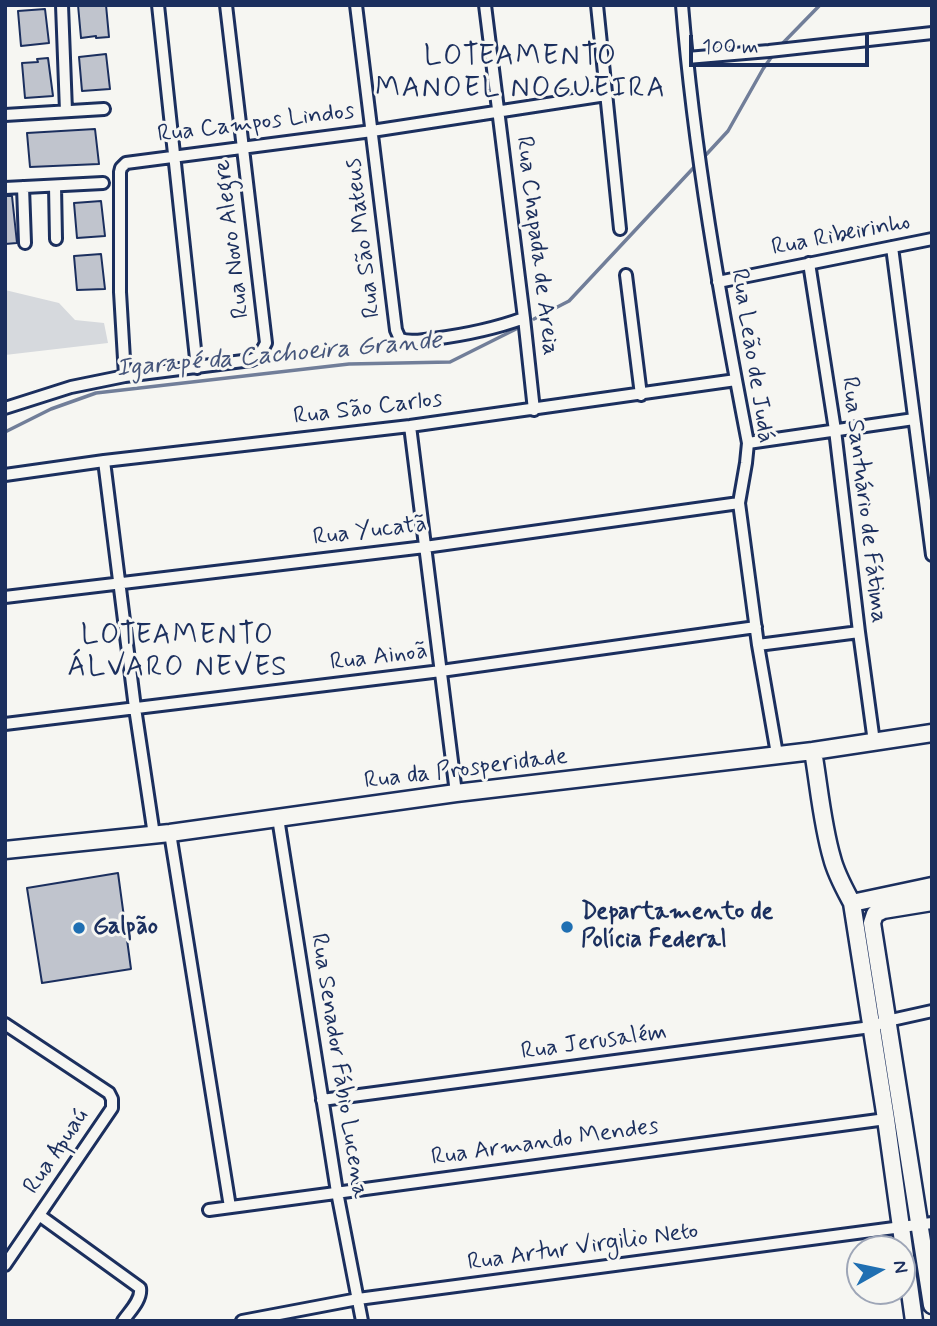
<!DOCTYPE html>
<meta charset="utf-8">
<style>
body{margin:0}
#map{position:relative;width:937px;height:1326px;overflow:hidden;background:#f6f6f2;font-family:Mynerve,sans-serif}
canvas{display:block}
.frame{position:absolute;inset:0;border:7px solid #1b2f5e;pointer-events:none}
.north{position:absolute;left:846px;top:1235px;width:70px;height:70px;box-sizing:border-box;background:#f6f6f2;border:2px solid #9ea6b7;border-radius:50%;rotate:81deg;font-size:19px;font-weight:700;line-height:28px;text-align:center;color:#1b2f5e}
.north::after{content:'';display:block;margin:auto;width:24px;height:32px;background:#1f6fb2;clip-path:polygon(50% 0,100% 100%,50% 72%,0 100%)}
.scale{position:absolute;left:689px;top:35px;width:180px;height:32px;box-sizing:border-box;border:4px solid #1b2f5e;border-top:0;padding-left:9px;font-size:21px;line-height:24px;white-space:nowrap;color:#1b2f5e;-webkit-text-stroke:5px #f6f6f2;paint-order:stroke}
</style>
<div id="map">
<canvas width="937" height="1326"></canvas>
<div class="frame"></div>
<div class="north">N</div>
<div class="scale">100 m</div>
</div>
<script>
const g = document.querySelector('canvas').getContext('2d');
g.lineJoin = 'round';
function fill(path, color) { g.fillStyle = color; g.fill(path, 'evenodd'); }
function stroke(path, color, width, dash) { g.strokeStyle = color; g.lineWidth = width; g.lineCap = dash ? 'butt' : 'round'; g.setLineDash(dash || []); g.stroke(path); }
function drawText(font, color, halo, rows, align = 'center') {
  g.font = font + ' Mynerve,sans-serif'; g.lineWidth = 6; g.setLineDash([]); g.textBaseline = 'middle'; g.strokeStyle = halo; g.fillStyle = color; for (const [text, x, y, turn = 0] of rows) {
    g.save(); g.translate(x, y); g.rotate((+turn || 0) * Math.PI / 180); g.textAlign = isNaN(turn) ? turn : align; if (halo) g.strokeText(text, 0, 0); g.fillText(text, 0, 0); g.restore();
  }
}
fill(new Path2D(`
 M5,290L59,303L75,320L104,323L108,343L5,355Z`), '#d6d9dd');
stroke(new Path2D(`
 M780,46L820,5
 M703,158L728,131L763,69L775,52
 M534,319L569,301L698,163
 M5,432L51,409L96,393L349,364L450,362L516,329`), '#717e99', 3.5);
const building = new Path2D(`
 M78,5H106L109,37L96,38V36L81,38Z
 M45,9L49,43L21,46L18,11Z
 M106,54L110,89L82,91L79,57Z
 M48,58L53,96L25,98L22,63L38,62L37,59Z
 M95,129L99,164L30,167L27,133Z
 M5,196H12L17,243L5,244Z
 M101,201L105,236L77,238L74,203Z
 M101,254L105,289L77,290L74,256Z
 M118,873L131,969L42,983L27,888Z`);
fill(building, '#c0c4cd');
stroke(building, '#1b2f5e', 2);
const street = new Path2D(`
 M62,5L66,111
 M158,5L197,368
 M356,5L396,330L400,339C410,343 421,340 433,339C464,335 494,329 524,318
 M485,5L524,318L534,410
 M597,5L620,229
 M682,5C694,152 720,298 748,443L746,463L739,503L758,645L777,754
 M687,58L769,51L932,33
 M5,115L104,109
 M55,186L56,239
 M23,187L25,243
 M5,188L103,183
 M892,247L932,555
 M809,263L835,430L859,632L874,742
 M626,275L641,395
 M718,282L932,239
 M125,376L120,292V172L121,168L126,163L372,131L606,95
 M5,408L71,387L125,376L251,360L259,356L266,343L226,5
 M410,426L456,793
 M748,443L914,419
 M104,461L135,708L154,835
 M5,475L104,461L410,426L736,380
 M5,597L425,547L739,503
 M758,645L859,632
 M5,724L441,671L756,627
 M278,818L337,1192L362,1321
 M170,833L230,1207
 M5,1024L109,1093L112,1099V1108L5,1265
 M322,1100L871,1027L887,1021L932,1011
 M209,1210L886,1119
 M39,1215L140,1288C142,1300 129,1312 123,1321
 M242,1321L358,1299L932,1223`);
const secondary = new Path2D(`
 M813,751C819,786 822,824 832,858C836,874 844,888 852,903L886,1119L914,1321
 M5,850L170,833L456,793L813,751L932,733
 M932,902L883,910L875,914L872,923L932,1305
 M852,903L932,886`);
stroke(street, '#1b2f5e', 16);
stroke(secondary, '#1b2f5e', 21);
stroke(street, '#f6f6f2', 10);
stroke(secondary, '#f6f6f2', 16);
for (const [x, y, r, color] of [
 [567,927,7,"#1f6fb2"],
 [79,928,7,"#1f6fb2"]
]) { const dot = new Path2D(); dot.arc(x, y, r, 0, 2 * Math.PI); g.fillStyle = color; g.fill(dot); stroke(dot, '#f6f6f2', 2.5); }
drawText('24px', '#1b2f5e', '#f6f6f2', [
 ["Rua Campos Lindos",256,124,-7],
 ["Rua Ribeirinho",841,236,-11],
 ["Rua São Mateus",364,238,-97],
 ["Rua Novo Alegre",233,239,-97],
 ["Rua Chapada de Areia",536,246,83],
 ["Rua Leão de Judá",751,356,81],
 ["Rua São Carlos",368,409,-7],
 ["Rua Santuário de Fátima",863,500,83],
 ["Rua Yucatã",370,532,-7],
 ["Rua Ainoã",379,658,-7],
 ["Rua da Prosperidade",466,770,-7],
 ["Rua Jerusalém",594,1043,-8],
 ["Rua Senador Fábio Lucena",338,1066,81],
 ["Rua Armando Mendes",545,1143,-8],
 ["Rua Apuaú",57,1152,-56],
 ["Rua Artur Virgilio Neto",583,1248,-8]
]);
drawText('bold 24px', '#1b2f5e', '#f6f6f2', [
 ["Departamento de",581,913],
 ["Polícia Federal",581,941],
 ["Galpão",93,928]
], 'left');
drawText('italic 26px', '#46567b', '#f6f6f2', [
 ["Igarapé da Cachoeira Grande",279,356,-5]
]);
g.letterSpacing = '2px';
drawText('28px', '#1b2f5e', '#f6f6f2', [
 ["LOTEAMENTO",521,58],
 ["MANOEL NOGUEIRA",521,90],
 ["LOTEAMENTO",178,637],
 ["ÁLVARO NEVES",178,669]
]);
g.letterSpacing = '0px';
</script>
